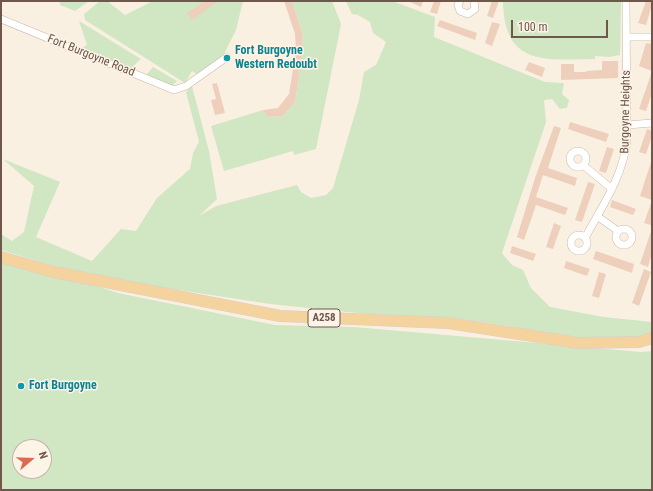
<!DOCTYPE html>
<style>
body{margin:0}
#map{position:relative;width:653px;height:491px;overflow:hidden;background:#faf0e2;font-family:"Roboto Condensed",sans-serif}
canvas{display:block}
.frame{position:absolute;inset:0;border:2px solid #6f574b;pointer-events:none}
.north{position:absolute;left:12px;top:439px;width:40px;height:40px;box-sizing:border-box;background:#fdf4e8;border:1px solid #c4b5a9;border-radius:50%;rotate:71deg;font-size:11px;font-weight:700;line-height:16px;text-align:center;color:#6f574b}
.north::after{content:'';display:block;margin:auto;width:14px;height:18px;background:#db6c50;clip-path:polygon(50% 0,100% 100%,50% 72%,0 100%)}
.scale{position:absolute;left:511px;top:20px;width:97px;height:18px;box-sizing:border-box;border:2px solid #6f574b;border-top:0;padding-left:5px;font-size:12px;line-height:14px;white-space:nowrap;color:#6f574b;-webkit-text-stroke:3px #fdf4e8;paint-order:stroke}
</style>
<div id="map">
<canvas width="653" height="491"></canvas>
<div class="frame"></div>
<div class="north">N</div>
<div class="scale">100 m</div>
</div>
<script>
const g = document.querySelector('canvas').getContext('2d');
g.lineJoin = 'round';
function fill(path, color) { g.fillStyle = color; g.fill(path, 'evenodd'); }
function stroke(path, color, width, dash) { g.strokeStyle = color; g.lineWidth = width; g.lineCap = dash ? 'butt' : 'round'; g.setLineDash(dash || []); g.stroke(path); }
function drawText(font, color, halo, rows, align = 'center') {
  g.font = font + ' "Roboto Condensed",sans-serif'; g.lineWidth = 3; g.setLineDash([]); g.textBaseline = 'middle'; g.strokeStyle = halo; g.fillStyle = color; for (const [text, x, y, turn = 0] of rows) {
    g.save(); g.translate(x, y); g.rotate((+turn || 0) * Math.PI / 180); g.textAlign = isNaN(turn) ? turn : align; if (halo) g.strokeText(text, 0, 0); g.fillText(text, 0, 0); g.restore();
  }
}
fill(new Path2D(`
 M60,1H89L75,11L60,5Z
 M100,1H107L125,15L153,1H243L236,30L225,52L227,57L200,76L192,71L185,83L85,20L84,14Z
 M292,1H332L341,24L316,149L294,155L293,151L224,171L211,126L263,110L267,117L283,116L295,102L303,49L302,32Z
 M346,1H392L435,17L434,37L545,82L564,83L562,94L569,100L567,108L560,109L552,99L544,100L546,122L502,253L512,265L523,270L531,288L550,307L604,317L652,322V338L573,342L509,326L447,317L406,318L270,304L87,276L1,250V234L12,241L24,232L34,186L3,159L60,182L36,237L92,261L121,229L136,231L157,198L190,169L193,153L199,142L186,92L192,86L209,151L217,199L199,216L216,206L297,185L301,192L311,198L326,195L333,188L359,100L364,72L376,65L386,42L373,33L370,22L358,15L352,14Z
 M503,1H621L620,55L609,57L595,56V59C544,60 504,66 503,1Z
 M79,21L141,59L129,70L80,49L87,45Z
 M153,67L177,81L172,86L146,75Z
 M1,261L90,284L118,293L275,325L354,327L641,352L652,351V490H1ZM20,447H44V471H20Z`), '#d1e6c2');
fill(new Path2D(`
 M205,1H218L192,20L187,13Z
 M284,1H292L302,32L303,49L295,102L283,116L267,117L263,110L278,108L289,94L296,50L295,34Z
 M408,1H423L421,7Z
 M434,1H441L437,14L430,12Z
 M492,1H499L493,18L487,16Z
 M646,1H652V5L646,25L638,23Z
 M440,20L477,33L475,40L437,26Z
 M492,22L500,24L492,46L485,43Z
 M646,43L652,44V71L639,66Z
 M602,61H618V78L561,80V64H574V72H586V71L602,70Z
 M529,62L545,68L542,77L525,70Z
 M651,74L652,93L646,111L639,109Z
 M217,83L225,113L215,115L211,100L216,99L212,84Z
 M570,122L609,134L606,142L568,129Z
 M554,126L561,128L548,168L577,178L575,186L543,175L536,197L568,208L565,215L536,205L524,240L517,237L535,178Z
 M647,129L652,131V136L646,154L639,152Z
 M607,147L614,149L606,173L599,171Z
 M651,162H652V200L640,196Z
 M588,182L595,184L582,222L575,220Z
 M612,200L636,209L633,215L610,207Z
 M651,203L652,222L651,225L644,223Z
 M554,223L561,226L553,249L546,247Z
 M651,231L652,253L648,267L640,264Z
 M512,246L536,254L533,261L510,253Z
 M596,251L634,264L632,273L593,259Z
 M566,261L590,269L587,276L564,268Z
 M644,269L651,272L639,306L632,303Z
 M599,272L606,274L599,298L592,296Z`), '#edcfbc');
const street = new Path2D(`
 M460,1L458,5L460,11L468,14L475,9L474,1
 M1,19L174,90L186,86L227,57
 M627,37H652
 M627,125L652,123
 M570 159a8 8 0 1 1 16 0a8 8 0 1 1-16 0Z
 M583,165L612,189
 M597,216L618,231
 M616 237a8 8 0 1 1 16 0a8 8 0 1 1-16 0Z
 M571 243a8 8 0 1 1 16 0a8 8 0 1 1-16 0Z
 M585,238C602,206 623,177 627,140L626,1`);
const primary = new Path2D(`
 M1,257L54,272L280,316L448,323L578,343L639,342L652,338`);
stroke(street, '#c9b8aa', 8);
stroke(primary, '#d7d0cd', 12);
stroke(street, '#fff', 7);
stroke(primary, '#f4d39f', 11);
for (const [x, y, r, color] of [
 [227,58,4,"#0f9aa8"],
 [21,386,4,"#0f9aa8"]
]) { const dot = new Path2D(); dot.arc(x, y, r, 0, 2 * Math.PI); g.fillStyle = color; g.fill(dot); stroke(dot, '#fdf4e8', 1.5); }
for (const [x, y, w] of [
 [324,318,32]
]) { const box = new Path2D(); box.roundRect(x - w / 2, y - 9, w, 18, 3); g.fillStyle = '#fdf4e8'; g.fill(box); stroke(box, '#6f574b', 1); }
drawText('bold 11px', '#6f574b', null, [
 ["A258",324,318]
]);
drawText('bold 12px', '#0d838f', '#fdf4e8', [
 ["Fort Burgoyne",235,51],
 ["Western Redoubt",235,65],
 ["Fort Burgoyne",29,386]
], 'left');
drawText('12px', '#6f574b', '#fdf4e8', [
 ["Fort Burgoyne Road",91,56,22],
 ["Burgoyne Heights",626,112,-89]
]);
</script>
